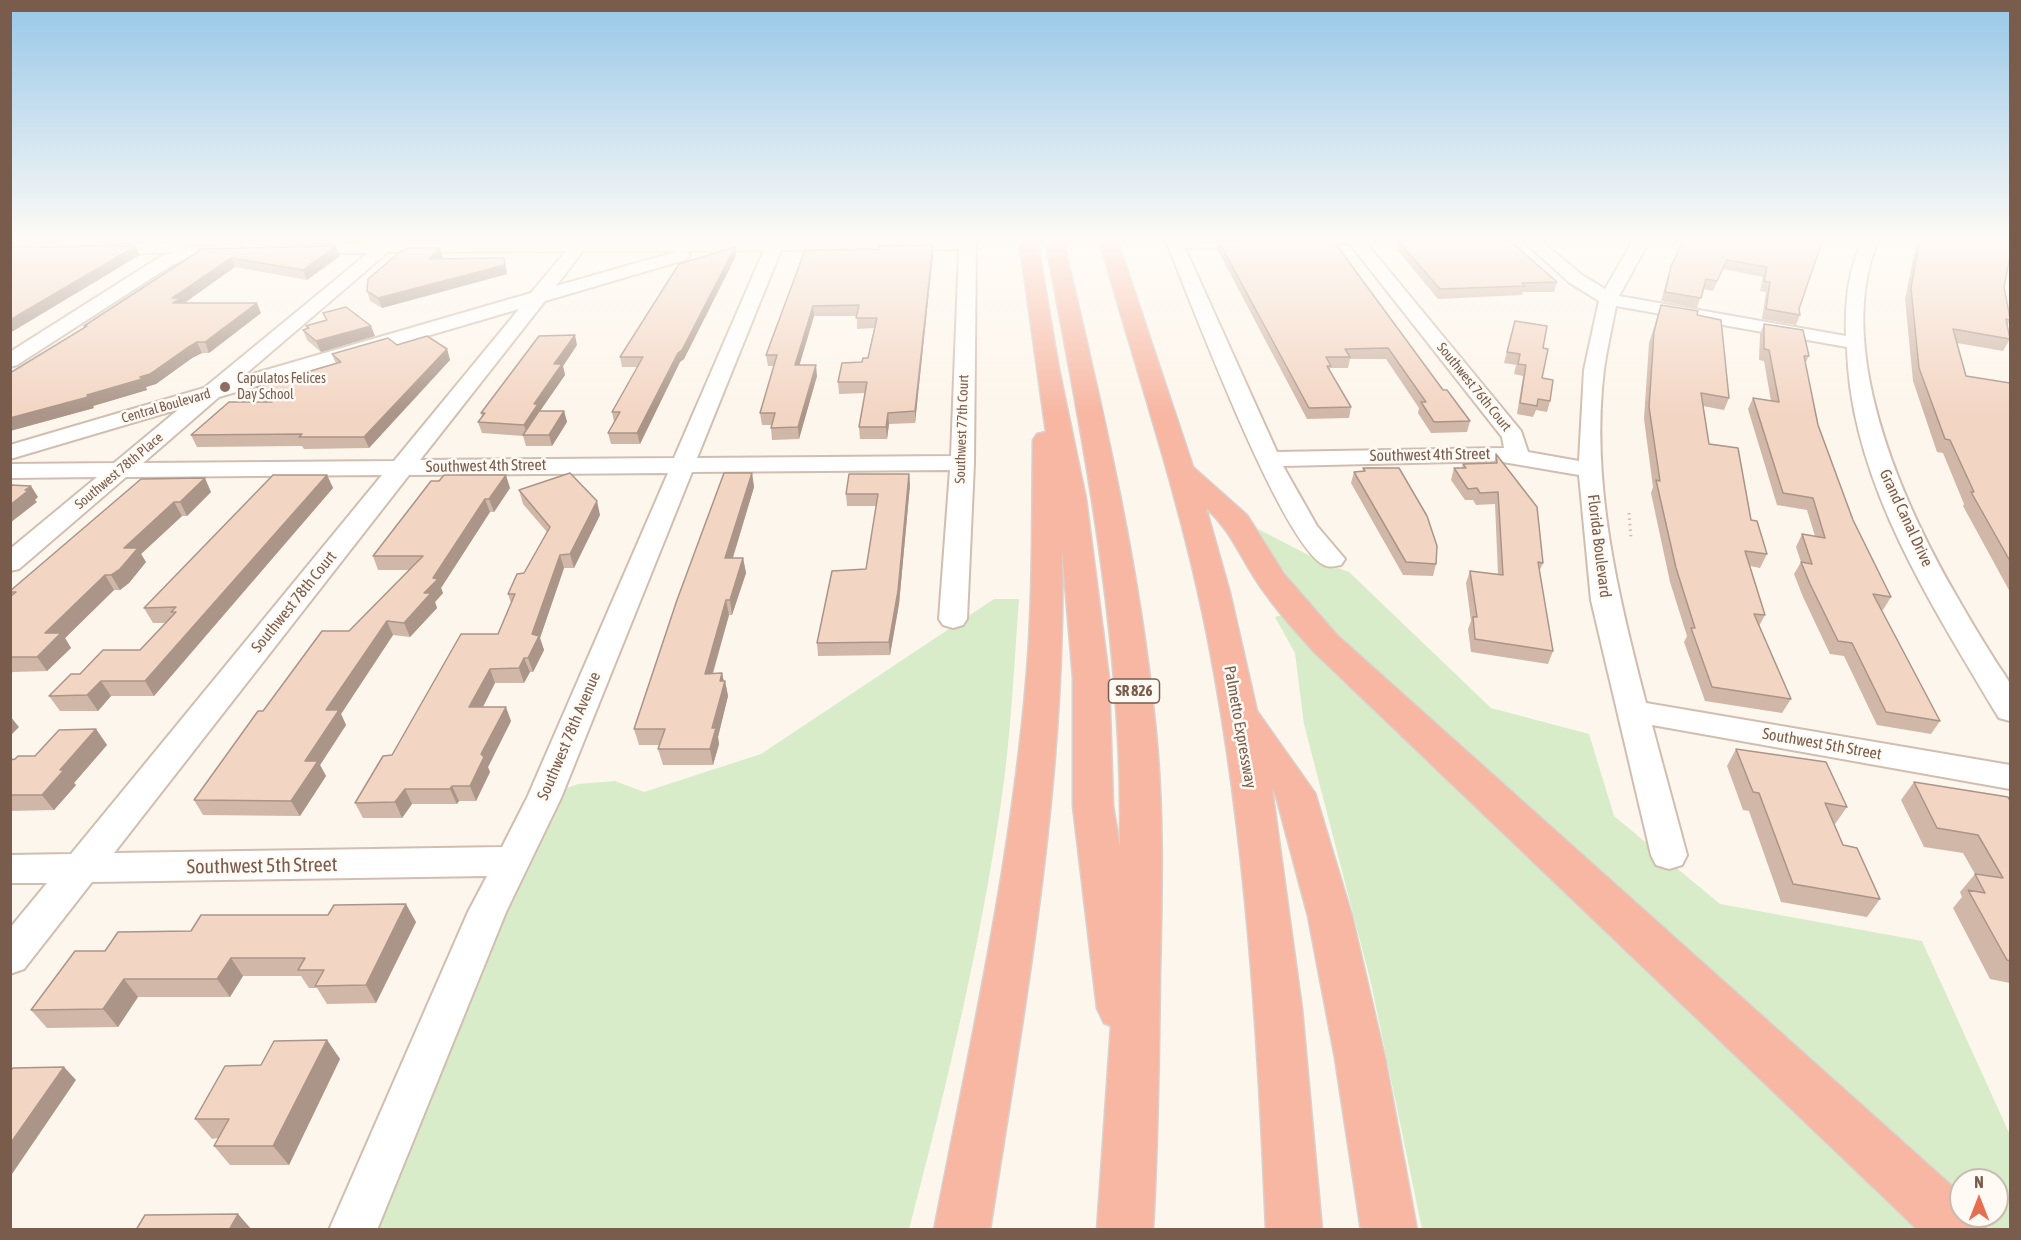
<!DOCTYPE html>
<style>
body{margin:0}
#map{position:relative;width:2021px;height:1240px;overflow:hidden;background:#fdf6ec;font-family:"Asap Condensed",sans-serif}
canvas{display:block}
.frame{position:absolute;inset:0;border:12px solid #7a5c4d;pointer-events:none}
.north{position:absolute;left:1949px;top:1168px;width:60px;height:60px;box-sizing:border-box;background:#fffaf3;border:2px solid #cabbb1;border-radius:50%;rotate:0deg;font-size:16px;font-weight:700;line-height:24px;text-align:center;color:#7a5c4d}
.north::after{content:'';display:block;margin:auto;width:21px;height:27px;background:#e76f51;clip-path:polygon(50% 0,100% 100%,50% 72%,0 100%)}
</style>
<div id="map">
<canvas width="2021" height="1240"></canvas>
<div class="frame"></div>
<div class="north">N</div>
</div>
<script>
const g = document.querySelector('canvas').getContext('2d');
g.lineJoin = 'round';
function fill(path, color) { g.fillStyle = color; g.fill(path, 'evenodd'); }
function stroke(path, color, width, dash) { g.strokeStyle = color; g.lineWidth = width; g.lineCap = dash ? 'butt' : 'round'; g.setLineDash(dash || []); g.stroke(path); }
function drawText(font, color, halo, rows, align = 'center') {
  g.font = font + ' "Asap Condensed",sans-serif'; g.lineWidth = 5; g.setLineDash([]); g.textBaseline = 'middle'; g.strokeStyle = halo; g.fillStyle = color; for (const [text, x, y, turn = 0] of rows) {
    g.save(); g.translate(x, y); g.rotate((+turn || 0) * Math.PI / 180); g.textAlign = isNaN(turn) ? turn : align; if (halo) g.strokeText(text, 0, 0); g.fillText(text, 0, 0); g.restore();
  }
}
fill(new Path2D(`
 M1258,529L1324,563L1349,572L1491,708L1589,734L1614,816L1720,904L1922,941L2010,1135V1229H1990L1975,1216H1997V1180H1961V1203L1373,673C1330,627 1287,585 1258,529Z
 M994,599H1019C1014,667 1011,735 1001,803C980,947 946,1089 909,1229L368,1230L514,884L561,794L567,788L578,784L615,781L644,792L761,754Z
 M1286,614L1933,1229H1422L1371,983L1304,724L1295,653L1275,617Z`), '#d8ecc9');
const minor = new Path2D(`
 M384,239L395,240L397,242L976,239L974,463L967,619L963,625L953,628L943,625L939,619L950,470L692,472L561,798L506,912L377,1230H329L468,912L487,876L92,882L24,969L10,974V928L47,883H10V855L71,854L382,475L126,477L19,569L10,571V549L97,477L10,478V464L114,463L179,409L10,459V445L204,388L368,253H298L290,248L292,245L380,243ZM959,249L951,456L697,458L781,250ZM764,250L674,458L420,460L545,301L688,259L690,255L685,251ZM566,251L531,293L242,377L388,252ZM583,251H679L556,286ZM519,309L394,461L143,463L219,397ZM668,473L527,798L502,847L114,853L409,475Z
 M1165,239H1377L1367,244L1521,431L1528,452L1579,461L1584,370L1599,301L1570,283L1521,239H1539L1582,275L1605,289L1634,239H1650L1619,296L1846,336C1845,302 1848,270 1863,239H1879C1832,344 1901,499 1953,590C1966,613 1979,635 1993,657C1998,666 2006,675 2010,684C2013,694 2010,710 2010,721L1999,718L1994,710C1929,600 1850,479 1847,347L1616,306C1612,327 1607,348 1604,369C1590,482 1618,595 1646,703L2010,765V789L1652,725L1687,855L1682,865L1669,869L1656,865L1651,855L1591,600L1579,475L1497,461L1283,466L1317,526L1345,559L1341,565C1335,566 1330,568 1324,565C1280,542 1189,296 1165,239ZM1350,244L1502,437L1504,448L1277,452L1185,248Z
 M178,242L184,244L185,248L236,244L244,249L236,254L193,256L172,265L17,365L10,367V352L160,257L174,252L100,255L94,254L92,250L94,246Z`);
const motorway = new Path2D(`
 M1019,239H1037L1059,369L1086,499L1109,678L1113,806L1120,848C1124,642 1083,441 1045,239H1063C1100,399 1139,559 1155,723C1164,806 1162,890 1160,973C1159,1059 1158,1144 1153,1230H1097L1111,1026L1104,1023L1097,1008L1073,806V678L1062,548C1067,777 1025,1004 990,1230H934C970,1045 1012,859 1027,671C1033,594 1032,517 1033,440L1037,434L1046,432Z
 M1099,239H1117L1193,467L1247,515L1284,574L1337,635L1961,1194V1216H1981L1987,1230H1918L1313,651C1292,627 1271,604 1254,577C1237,550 1230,530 1206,508L1230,593L1257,711L1315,793L1352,916L1385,1058L1417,1230H1361L1335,1058L1308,916L1276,796L1272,789L1302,1009L1322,1230H1266C1258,1034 1246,838 1209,645C1183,507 1137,374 1099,239Z`);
stroke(minor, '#d1beb0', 4);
stroke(motorway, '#dad1cd', 3);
stroke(new Path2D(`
 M1629,513L1631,538`), '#d9b8a5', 3, [1.5, 4]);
fill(minor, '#fff');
fill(motorway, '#f7b7a3');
fill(new Path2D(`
 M26,239H166L27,242Z
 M229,239H360L358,241L230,242Z
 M1260,239L1443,390L1470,421L1467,432L1431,433L1418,413L1419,408L1386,359H1350L1348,368H1330V371L1351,407L1349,418L1307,419L1217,249L1218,240Z
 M1394,239H1508L1557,282L1554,292H1523L1522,295L1438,299L1398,251L1399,244Z
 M1684,239H1825L1821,245L1799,309L1800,315L1796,325L1762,319L1766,292L1760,291L1763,277L1723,269L1713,291L1703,289L1697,308L1661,301L1668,275Z
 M1920,239L2004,287L2010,320L2007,326L2010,339L2003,351L1957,343L1966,376L2010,383V592L1963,506L1964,504L1943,453L1937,452L1913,381L1905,299L1915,249Z
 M933,245V254L915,423L889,424L887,439H860L859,427L865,393L839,394L838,382L868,358L874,328L857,329V316H814L799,365L817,376L799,439L772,440L771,428V425H762L760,413L774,366H768L766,355L805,250L879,249Z
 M735,247L736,256L684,359L680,362L640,444H611L608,433L614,422L612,412L637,367H622L620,357Z
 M202,249L340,256L307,280L235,267L184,303L261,313L209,353H202L192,358L156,384L146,387L147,390L93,406L94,408L10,431L85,327L84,326Z
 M442,258L506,267L507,274L382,308L370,301L367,291L443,258Z
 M1661,305L1697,315L1729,398L1724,410L1703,406L1709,444L1751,520L1767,554L1760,568L1750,566L1765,615L1759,626L1791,699L1782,713L1705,701L1684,642L1687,636L1670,582L1651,493L1653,487L1644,419L1649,343Z
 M323,313L375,336L321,352L307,340L303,330L307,329L306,326L326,320Z
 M1764,324L1809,356L1805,364L1818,425L1853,520L1891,597L1883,610L1881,609L1940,721L1931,734L1877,725L1844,656L1830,654L1803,597L1794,574L1801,562L1796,547L1802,534L1815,536L1807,510L1777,505L1748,409L1753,398L1771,401L1764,361L1759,360L1760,334Z
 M1512,331L1543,348L1542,378L1550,401L1547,412L1536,410L1533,417L1517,414L1523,376L1514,374L1516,365L1504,363Z
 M397,345L447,349L450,360L369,448L304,449L302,446L197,447L191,435L266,402L262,398L257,387L336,364L332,354Z
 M577,345L563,366L565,375L540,411H564L567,422L552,446H526L523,436L482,433L478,422L482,417L481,413Z
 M1496,454L1543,563L1539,572L1553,651L1548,664L1471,652L1468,629L1471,621L1466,583L1470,571L1498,574L1495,504L1476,505L1473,500H1465L1451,480L1454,468H1462L1463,464L1494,463Z
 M1363,468L1436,564L1433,576L1403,575L1351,483L1354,472L1363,471Z
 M752,473L754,487L733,558H743L746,573L732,615H729L713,674L722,673L724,681H725L728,696L718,737L719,744L713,765H663L658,749L660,745H639L634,729Z
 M909,474L910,485L899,604L890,655L818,656L817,643L866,569L876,506H847L846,494Z
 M327,475L333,488L154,696H111L98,711H60L49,696L80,674L140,650L166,623H153L144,608Z
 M141,479L211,492L187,516H182L141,554L146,562L129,583L120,590H114L65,638L71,648L47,671L13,672L10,674V597L11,596L10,591Z
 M431,481L510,488L494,512H490L441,588L443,593L435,602L437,608L410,637L393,635L341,714L346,725L320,765L326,776L300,816L203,815L194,800L263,711L349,631L409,570H378L373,556Z
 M519,490L600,515L574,568H564L540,638L544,650L533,672H530L524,683H495L483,707L511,721L488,767L490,772L476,801H459L457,804H412L402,818H363L355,803L392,755L498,634L511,603L508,594L524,573L547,532L523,504Z
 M96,729L107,745L74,783L76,785L54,810L10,811V760L35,756Z
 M1736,749L1847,807L1835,824H1833L1843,845L1880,899L1867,917L1781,902L1749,811L1743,810L1727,766Z
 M1914,782L2010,801V983L1990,979L1953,908L1962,897L1960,892L1975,874L1963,853L1924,847L1901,800Z
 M416,922L376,1003L327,1004L317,988H309L301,976H243L230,997H138L118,1027L47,1028L31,1010L105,951L191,931Z
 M327,1040L340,1059L289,1165H230L214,1146L218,1138L212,1139L195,1119L261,1065Z`), '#d1b7a8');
fill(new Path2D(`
 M933,245V254L915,423V411Z
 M136,246L140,255L10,333V320Z
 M336,246L340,256L307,280L303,270Z
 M735,247L736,256L684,359L680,362L640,444L637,433L678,353Z
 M440,248L443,258L432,268L429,259Z
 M231,258L235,267L183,304L178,313L172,298Z
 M504,258L507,274L382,308L378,298Z
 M257,303L261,313L209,353L205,342Z
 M813,306L814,316L796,377L795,365Z
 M371,326L375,336L321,352L316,341Z
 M575,335L577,345L563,366L565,375L540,411L542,415L527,435L524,425L554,364Z
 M197,342L202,353L192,358L156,384L146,387L147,390L93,406L94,408L10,431V418L87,395L140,377Z
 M447,349L450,360L369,448L364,437Z
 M816,365L817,376L799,439L798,427Z
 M564,411L567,422L552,446L549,435Z
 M888,413L889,424L887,439L886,427Z
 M752,473L754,487L728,573L725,558Z
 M909,474L910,485L899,604L890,655L889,642Z
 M327,475L333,488L154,696L145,681Z
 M506,475L510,488L494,512L489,499Z
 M205,478L211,492L187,516L180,502Z
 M31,486L38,497L35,500L37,502L10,523V505Z
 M485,499L490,512L441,588L443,593L435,602L437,608L410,637L404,623Z
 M597,501L600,515L574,568L570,554Z
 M174,502L182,516L141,554L146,562L129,583L120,590L111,575L124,548Z
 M560,555L564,568L540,638L544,650L533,672L528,658L532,634Z
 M743,558L746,573L732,615L730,600Z
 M105,575L114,590L65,638L71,648L47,671L37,657L45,633Z
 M726,600L729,615L708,689L705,674Z
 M387,621L393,635L341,714L346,725L320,765L326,776L300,816L291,801L305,761L326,710Z
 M524,658L530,672L524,683L519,668Z
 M490,669L495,683L475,722L469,707Z
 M722,673L724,683L725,681L728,696L718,737L719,744L713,765L710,749L720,681Z
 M101,681L111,696L98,711L87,695Z
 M506,707L511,721L488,767L490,772L476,801L470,786L481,754Z
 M10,716L19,727L10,736Z
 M96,729L107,745L74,783L76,785L54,810L42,795L60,770Z
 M452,786L459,801L457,804L450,789Z
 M405,789L412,804L402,818L395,802Z
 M406,904L416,922L376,1003L366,985Z
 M231,958L243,976L230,997L217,979Z
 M124,979L138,997L118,1027L103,1009Z
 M327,1040L340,1059L289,1165L273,1146Z
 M64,1067L76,1080L10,1177V1144Z
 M238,1214L252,1230H229Z`), '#aa9588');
const building = new Path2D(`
 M1260,239H1332L1443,390H1447L1470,421L1434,422L1421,402H1426L1388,348L1345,349L1350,357H1326L1331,366H1327L1351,407L1309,408L1218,240Z
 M1404,239H1508L1557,282L1522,283L1525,286L1440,289L1399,242H1407Z
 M1684,239H1823L1799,309L1800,315L1766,309L1770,282L1764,281L1767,267L1727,260L1717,281L1706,279L1701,298L1665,292L1671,266Z
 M1920,239H2010V256L2004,287L2010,318V320L2006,319L2010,339L1953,329L1966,376L2010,383V561L1971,492H1974L1950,440L1945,439L1919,368L1911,288Z
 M933,245L915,411L888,413L886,427H859L867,382H838L842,363L862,362L863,358H868L877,318H856L859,305L813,306L795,365H816L798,427L771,428L775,413H760L777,355H766L805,250L879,249V246Z
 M136,246L10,320V247Z
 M336,246L303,270L231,258L172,298H181L173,303H257L205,342H197L187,348L150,374L140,377L142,379L87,395L88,397L10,418V373L87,326H84L202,249Z
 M735,247L682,350L678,353L637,433H608L620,412H612L643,357H620L679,264Z
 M410,248H440L429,259L504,258L505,265L378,298L367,291L368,279L401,251Z
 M1661,305L1698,311L1697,315L1721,320L1729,398L1701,393L1709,444L1738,448L1751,520L1757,521L1767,554L1745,551L1765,615L1754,614L1791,699L1712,687L1691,628H1695L1676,568L1656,480L1660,481L1649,407L1654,332Z
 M346,307L371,326L316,341L303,330L309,328L306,326L309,325L327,320L323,313Z
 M1515,321L1547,326L1543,348L1548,349L1542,378L1553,380L1550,401L1538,399L1537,406L1520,403L1526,365L1518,364L1520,354L1507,352Z
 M1764,324L1803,330L1809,356H1804L1818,425L1853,520L1891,597L1873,594L1940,721L1886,712L1852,643L1838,641L1810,584L1801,562L1812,564L1802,534L1825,538L1813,498L1783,493L1753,398L1779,402L1769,350L1764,349Z
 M575,335L554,364H562L534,404H538L524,425L478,422L485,413H481L539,336Z
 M427,336L447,349L364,437H299L302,434L191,435L229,402H272L257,387L341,362L332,354L388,338L397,345Z
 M539,411H564L549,435H523Z
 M1496,454L1537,507L1543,563L1538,562L1553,651L1475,639L1473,617H1477L1470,571L1503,575L1498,492L1480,493L1477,488L1468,489L1454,468H1466L1463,464L1497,463Z
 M1363,468H1399L1427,516L1437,546L1436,564L1406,562L1354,472L1365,471Z
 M570,473L597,501L570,554L560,555L532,634L539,636L528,658H524L519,668L490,669L469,707H506L481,754L484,757L470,786H452L450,789H405L395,802L355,803L383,756L392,755L461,634H498L515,594H508L517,574L524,573L550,527L519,490Z
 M724,473H752L725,558H743L730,600H726L705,674L722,673L720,681H725L712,728H716L710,749H658L665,729H634L677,600Z
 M849,474H909L898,591L889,642L817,643L832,571L866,569L878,494H846Z
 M273,475H327L145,681H101L87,695L49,696L71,674H80L103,650H140L176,612H171L176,607L144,608Z
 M444,475H506L489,499H485L433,578L438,579L424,593H431L404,623L387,621L326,710H339L305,761H318L291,801L194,800L258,711H263L322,631H349L423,556H373L431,481H439Z
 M205,478L180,502H174L124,548H138L120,569L111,575H105L45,633H61L37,657H10V597L16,592H10V591L141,479Z
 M10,485L31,486L25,490H29L10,505Z
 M96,729L60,770H64L42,795H10V760L15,759L18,756H35L59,730Z
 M1736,749L1826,762L1847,807L1825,803L1843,845L1857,848L1880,899L1793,884L1759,793L1753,792Z
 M1914,782L2008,797L2010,801V961L2007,960L1968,890L1985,893L1975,874L2003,878L1978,835L1937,828Z
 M406,904L366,985L315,986L324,970H298L305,958H231L217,979H124L103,1009L31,1010L75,951H105L118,932L191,931L201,915H328L334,905Z
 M327,1040L273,1146H214L229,1119H195L225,1066L261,1065L274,1041Z
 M64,1067L10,1144V1071L13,1068Z
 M238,1214L229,1230H136L145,1215Z`);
fill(building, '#f3d5c3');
stroke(building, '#aa9588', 1.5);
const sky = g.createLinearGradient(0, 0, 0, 413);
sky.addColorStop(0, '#97c7e8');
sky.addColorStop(0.58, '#fefbf6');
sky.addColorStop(1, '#fefbf600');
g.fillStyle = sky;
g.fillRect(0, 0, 2021, 413);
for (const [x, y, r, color] of [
 [225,387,6,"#8d6e63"]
]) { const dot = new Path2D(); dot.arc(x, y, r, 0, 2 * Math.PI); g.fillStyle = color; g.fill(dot); stroke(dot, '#fffaf3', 2); }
drawText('14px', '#785e54', '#fffaf3', [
 ["Capulatos Felices",237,379],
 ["Day School",237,395]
], 'left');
drawText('14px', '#7a5c4d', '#fffaf3', [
 ["Southwest 76th Court",1474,387,51],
 ["Central Boulevard",166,406,-16],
 ["Southwest 77th Court",962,429,-88],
 ["Southwest 78th Place",119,471,-40]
]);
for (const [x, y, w] of [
 [1134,691,51]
]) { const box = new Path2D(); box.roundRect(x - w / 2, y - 12, w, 24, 4.5); g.fillStyle = '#fffaf3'; g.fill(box); stroke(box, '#7a5c4d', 1.5); }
drawText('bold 15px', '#7a5c4d', null, [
 ["SR 826",1134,691]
]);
drawText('16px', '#7a5c4d', '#fffaf3', [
 ["Southwest 4th Street",1430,455,-1],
 ["Southwest 4th Street",486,466,-1],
 ["Grand Canal Drive",1906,518,65],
 ["Florida Boulevard",1599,546,83],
 ["Southwest 78th Court",294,602,-51],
 ["Palmetto Expressway",1240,727,80],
 ["Southwest 78th Avenue",569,736,-67],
 ["Southwest 5th Street",1822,744,10]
]);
drawText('20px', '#7a5c4d', '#fffaf3', [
 ["Southwest 5th Street",262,866,-1]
]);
</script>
